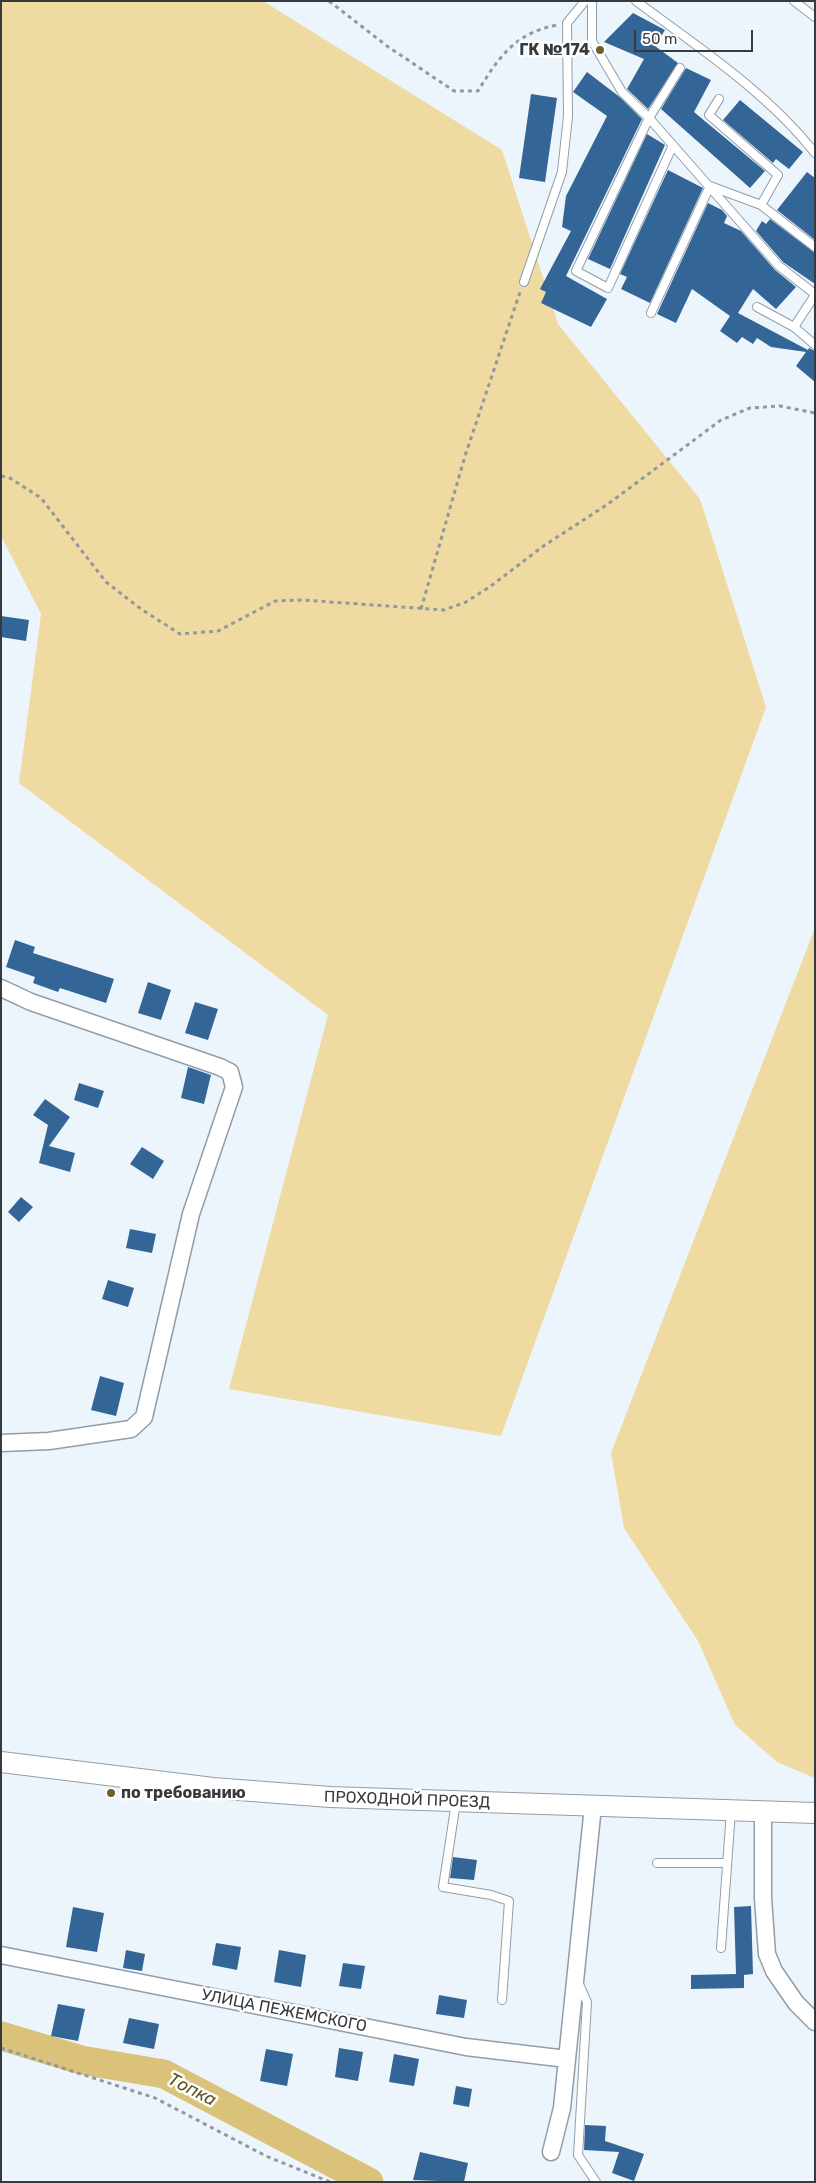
<!DOCTYPE html>
<meta charset="utf-8">
<style>
body{margin:0}
#map{position:relative;width:816px;height:2183px;overflow:hidden;background:#edf5fc;font-family:Rubik,sans-serif}
canvas{display:block}
.frame{position:absolute;inset:0;border:2px solid #353a3f;pointer-events:none}
.scale{position:absolute;left:634px;top:30px;width:119px;height:22px;box-sizing:border-box;border:2px solid #353a3f;border-top:0;padding-left:6px;font-size:15px;line-height:18px;white-space:nowrap;color:#353a3f;-webkit-text-stroke:4px #fff;paint-order:stroke}
</style>
<div id="map">
<canvas width="816" height="2183"></canvas>
<div class="frame"></div>
<div class="scale">50 m</div>
</div>
<script>
const g = document.querySelector('canvas').getContext('2d');
g.lineJoin = 'round';
function fill(path, color) { g.fillStyle = color; g.fill(path, 'evenodd'); }
function stroke(path, color, width, dash) { g.strokeStyle = color; g.lineWidth = width; g.lineCap = dash ? 'butt' : 'round'; g.setLineDash(dash || []); g.stroke(path); }
function drawText(font, color, halo, rows, align = 'center') {
  g.font = font + ' Rubik,sans-serif'; g.lineWidth = 5; g.setLineDash([]); g.textBaseline = 'middle'; g.strokeStyle = halo; g.fillStyle = color; for (const [text, x, y, turn = 0] of rows) {
    g.save(); g.translate(x, y); g.rotate((+turn || 0) * Math.PI / 180); g.textAlign = isNaN(turn) ? turn : align; if (halo) g.strokeText(text, 0, 0); g.fillText(text, 0, 0); g.restore();
  }
}
fill(new Path2D(`
 M1,1H263L502,150L558,324L700,499L766,707L501,1436L229,1389L328,1015L19,783L41,614L1,536Z
 M815,928V1778L777,1762L735,1725L698,1641L624,1528L611,1453Z`), '#efdaa2');
stroke(new Path2D(`
 M1,2036L81,2060L164,2074L369,2182`), '#dbc27b', 29);
fill(new Path2D(`
 M633,13L665,30L655,46L678,63L648,109L627,89L644,59L604,42Z
 M686,68L711,80L694,112L765,171L750,188L661,109Z
 M587,72L621,98L642,119L566,276L607,299L591,327L541,303L546,292L540,289L571,231L562,227L566,196L607,116L573,92Z
 M531,94L557,98L545,182L519,178Z
 M740,100L803,152L789,169L776,159L773,163L723,120Z
 M647,134L665,145L610,269L588,259Z
 M668,170L703,188L650,303L621,289L627,277L620,274Z
 M807,172L815,178V240L777,210Z
 M708,203L722,210L727,216L724,223L741,231L775,270L796,287L776,309L753,289L738,313L808,350L809,348L815,351V382L796,366L806,352L771,347L757,338L753,344L742,337L737,343L720,331L730,316L692,289L676,323L657,314Z
 M770,219L815,253V284L783,262L756,231L762,221L766,224Z
 M1,616L29,620L26,641L1,637Z
 M15,940L35,947L33,953L114,979L106,1003L60,988L58,992L33,983L35,977L6,967Z
 M148,982L171,990L161,1020L138,1013Z
 M195,1002L218,1009L208,1040L185,1033Z
 M188,1067L211,1075L204,1104L181,1098Z
 M79,1083L104,1091L98,1108L74,1100Z
 M45,1099L70,1117L49,1146L75,1153L70,1172L39,1163L48,1125L33,1115Z
 M142,1147L164,1161L153,1179L130,1164Z
 M21,1197L33,1207L19,1222L8,1212Z
 M130,1229L156,1234L152,1253L126,1248Z
 M108,1280L134,1288L128,1307L102,1299Z
 M100,1376L124,1383L116,1416L91,1410Z
 M453,1857L477,1860L474,1880L450,1878Z
 M751,1906L753,1974L744,1975V1988L691,1989V1975L736,1974L734,1907Z
 M73,1907L104,1913L97,1952L66,1947Z
 M216,1943L241,1947L237,1970L212,1965Z
 M126,1950L145,1954L142,1971L123,1968Z
 M279,1950L306,1955L301,1987L274,1982Z
 M343,1963L365,1966L361,1989L339,1986Z
 M439,1995L467,2000L464,2018L436,2014Z
 M58,2004L85,2009L78,2041L51,2036Z
 M129,2018L159,2024L154,2049L123,2043Z
 M339,2048L363,2052L358,2081L335,2077Z
 M266,2049L293,2054L287,2086L260,2081Z
 M394,2054L419,2059L414,2086L389,2082Z
 M456,2086L472,2089L469,2107L453,2104Z
 M585,2125L606,2126L605,2141L644,2154L634,2181L612,2173L619,2152L584,2150Z
 M420,2152L468,2163L464,2182L413,2180Z`), '#336696');
const service = new Path2D(`
 M592,1V41L622,92L649,118L779,266L815,294
 M636,1C698,47 767,92 815,153
 M794,1L815,17
 M719,99L709,115L778,175L761,205
 M673,145L608,288L576,271L649,118L680,68
 M524,282L562,172L568,116L567,23L585,1
 M757,307L794,327L815,345
 M651,313L710,186L761,205L815,247
 M794,327L815,295
 M456,1802L443,1887L491,1895L509,1901L502,2000
 M657,1863H727
 M721,1948L731,1811
 M578,1982L587,2002L578,2155L596,2182`);
const minor = new Path2D(`
 M1,988L31,1002L220,1067L230,1072L234,1087L191,1214L144,1417L131,1429L49,1441L1,1443
 M763,1810V1898L767,1954L774,1971L796,2003L815,2022
 M1,1955L466,2047L567,2059
 M551,2152L562,2108L593,1806`);
const tertiary = new Path2D(`
 M1,1762L213,1788L330,1797L815,1813`);
stroke(service, '#919da9', 10);
stroke(minor, '#919da9', 19);
stroke(tertiary, '#919da9', 22);
stroke(new Path2D(`
 M329,1L387,46L454,91H478C499,57 515,33 557,25
 M1,476L10,478L41,498L106,582L141,609L180,634L218,631L275,601L303,600L444,610L466,602L491,586L542,547L608,504L721,420L750,408L780,406L815,413
 M421,609L465,456L520,292
 M1,2048L155,2098L266,2156L330,2182`), '#92989e', 3, [4, 4]);
stroke(service, '#fff', 8);
stroke(minor, '#fff', 16);
stroke(tertiary, '#fff', 20);
for (const [x, y, r, color] of [
 [600,50,5,"#6f5e2c"],
 [111,1793,5,"#6f5e2c"]
]) { const dot = new Path2D(); dot.arc(x, y, r, 0, 2 * Math.PI); g.fillStyle = color; g.fill(dot); stroke(dot, '#fff', 2); }
drawText('bold 16px', '#353a3f', '#fff', [
 ["ГК №174",590,50],
 ["по требованию",121,1793,"left"]
], 'right');
drawText('16px', '#353a3f', '#fff', [
 ["ПРОХОДНОЙ ПРОЕЗД",407,1800,2],
 ["УЛИЦА ПЕЖЕМСКОГО",284,2011,11]
]);
drawText('italic 18px', '#65531e', '#fff', [
 ["Топка",192,2090,27]
]);
</script>
